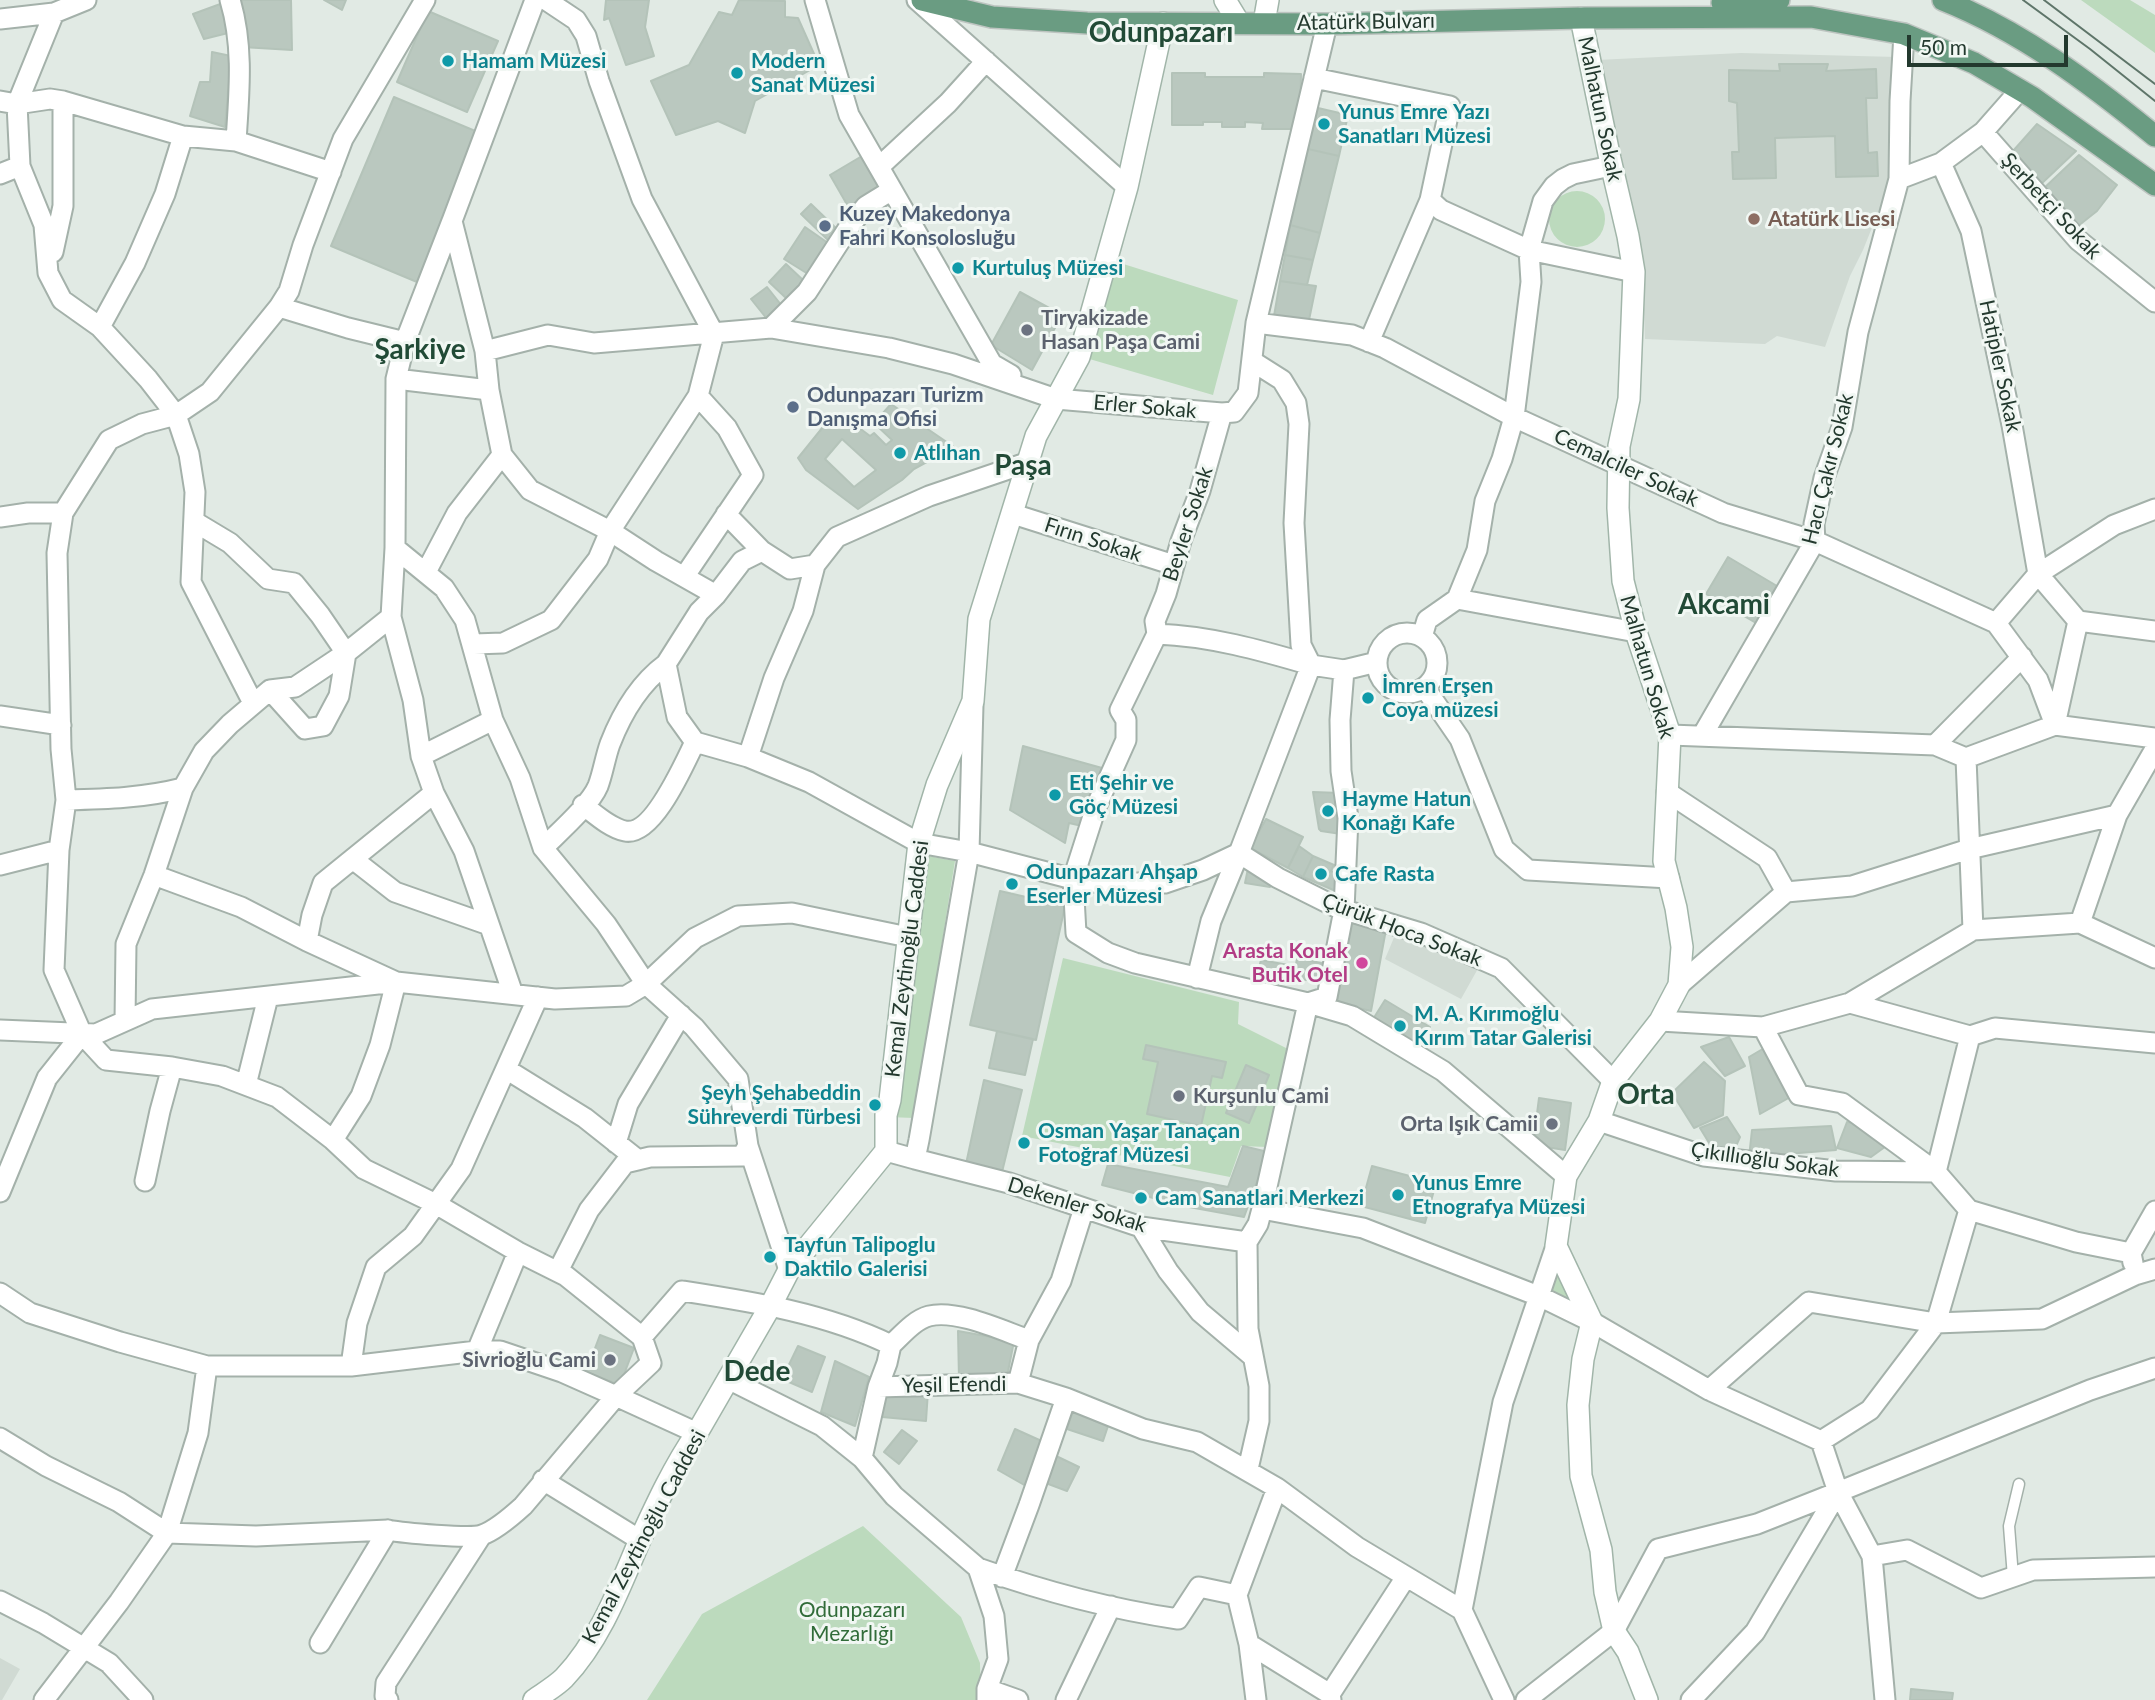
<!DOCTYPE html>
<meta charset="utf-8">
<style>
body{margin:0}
#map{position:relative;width:2155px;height:1700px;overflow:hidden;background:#e1eae4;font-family:Lato,sans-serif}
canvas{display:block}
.scale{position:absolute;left:1907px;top:35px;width:161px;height:32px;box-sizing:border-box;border:4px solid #23392e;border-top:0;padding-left:9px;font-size:21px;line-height:24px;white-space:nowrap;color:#23392e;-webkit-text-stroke:5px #f1f7f3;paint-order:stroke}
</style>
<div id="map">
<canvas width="2155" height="1700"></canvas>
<div class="scale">50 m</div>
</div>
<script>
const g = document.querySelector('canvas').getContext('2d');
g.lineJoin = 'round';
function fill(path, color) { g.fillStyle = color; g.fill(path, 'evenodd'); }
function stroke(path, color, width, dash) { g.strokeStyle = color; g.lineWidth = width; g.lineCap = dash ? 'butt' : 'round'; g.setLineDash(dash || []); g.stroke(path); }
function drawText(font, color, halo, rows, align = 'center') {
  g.font = font + ' Lato,sans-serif'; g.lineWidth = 6; g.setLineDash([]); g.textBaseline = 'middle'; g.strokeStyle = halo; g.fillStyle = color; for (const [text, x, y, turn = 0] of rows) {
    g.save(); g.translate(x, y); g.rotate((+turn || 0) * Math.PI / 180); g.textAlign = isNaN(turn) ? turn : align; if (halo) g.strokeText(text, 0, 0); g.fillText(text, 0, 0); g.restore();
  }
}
fill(new Path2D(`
 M1741,53L1897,57L1888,188L1863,250L1850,276L1825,347L1777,336L1765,344L1645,339L1642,265L1597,60Z
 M1398,928L1480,965L1461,999L1385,959Z
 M0,1658L20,1669L2,1700H0Z`), '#d0dad3');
fill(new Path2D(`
 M2081,0H2130L2155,15V53Z
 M1549 219a28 28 0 1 1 56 0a28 28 0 1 1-56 0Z
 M1117,262L1238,300L1213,395L1086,358Z
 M923,855L955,861L914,1118L888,1117Z
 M1063,958L1239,1002L1238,1024L1290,1050L1267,1147L1241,1146L1230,1177L1022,1136Z
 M1555,1267L1578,1308L1547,1295Z
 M863,1526L961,1617L980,1663L981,1700H647L702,1614Z`), '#bcdabd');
const building = new Path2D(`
 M238,0H291L292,50L242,47Z
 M324,0H346L342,10Z
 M606,0H649L645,27L654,56L626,65L609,18L604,20Z
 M739,0L785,1V17L798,18L819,65L755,101L745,133L718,121L676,135L651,81L689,65L719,12L732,15Z
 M223,3L228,33L204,39L193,14Z
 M428,11L498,41L467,112L397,82Z
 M212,52L231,56L225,127L190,116L200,82H210Z
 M1779,64H1828L1826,71L1876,69L1877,98H1866L1868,153L1877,152L1878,176L1836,177L1835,136L1775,138L1776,178L1733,179L1732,152H1739L1737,103L1729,101V70L1780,71Z
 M1172,73H1205V77H1264V73L1301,74L1300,129H1262L1263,123L1245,122V127H1222V122H1203V125H1172Z
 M394,97L480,133L417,282L331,246Z
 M1318,108L1348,115L1339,156L1308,149Z
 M2037,124L2076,151L2039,186L2013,151Z
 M1308,149L1339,156L1320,233L1290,225Z
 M2079,155L2117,185L2097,211L2073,230L2041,191Z
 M862,156L882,189L849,208L830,175Z
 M811,204L841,233L831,243L801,214Z
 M1290,225L1320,233L1313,260L1285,255Z
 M805,227L828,243L808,274L784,259Z
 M1285,255L1313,260L1307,285L1280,281Z
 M786,264L804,281L787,299L769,282Z
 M1280,281L1316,286L1309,320L1274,316Z
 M767,287L782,306L767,319L751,299Z
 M1020,292L1062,315L1032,370L991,345Z
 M891,404L954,447L914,469L902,480L858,509L806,470L798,458L831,417L846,418L870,436L874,433L886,445L892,440L874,423ZM842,439L876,470L854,487L825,459Z
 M1728,557L1777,586L1756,623L1706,594Z
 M1023,746L1102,768L1082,826L1069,823L1065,843L1010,810Z
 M1313,792L1340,793L1341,834L1321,831L1319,829Z
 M1266,819L1303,837L1288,868L1250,848Z
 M1299,846L1313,856L1303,877L1288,868Z
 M1313,856L1334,865L1331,871L1342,877L1338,892L1303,877Z
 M1250,859L1273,883L1270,887L1245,883Z
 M1000,891L1065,906L1036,1040L970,1025Z
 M1352,914L1387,924L1371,1011L1337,1003Z
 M1297,958L1326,964L1325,983L1294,978Z
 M1261,960L1294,966L1291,983L1257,975Z
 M1385,1000L1430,1027L1416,1051L1370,1024Z
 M997,1031L1033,1039L1025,1075L989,1068Z
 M1729,1037L1745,1066L1725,1076L1701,1047Z
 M1146,1045L1226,1062L1222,1078L1212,1076L1201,1126L1147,1114L1158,1062L1143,1059Z
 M1766,1047L1794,1095L1760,1114L1749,1057Z
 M1704,1062L1725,1081L1723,1115L1694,1128L1672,1093Z
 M1246,1065L1269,1075L1249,1123L1226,1113Z
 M984,1080L1022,1090L1002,1172L966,1164Z
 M1539,1098L1571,1103L1565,1150L1533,1145Z
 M1727,1117L1740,1137L1732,1155L1714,1151L1700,1128Z
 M1847,1122L1866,1125L1889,1144L1871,1157L1837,1148Z
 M1831,1126L1836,1150L1749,1157L1752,1130Z
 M1243,1146L1268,1152L1244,1217L1189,1207L1102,1185L1108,1164L1228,1187Z
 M1372,1166L1436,1183L1425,1223L1361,1206Z
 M958,1331L1014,1341L1007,1377L959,1379Z
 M600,1335L634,1348L620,1385L586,1372Z
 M798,1346L825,1357L812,1392L782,1379Z
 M835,1361L869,1377L855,1426L821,1412Z
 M884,1389L928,1391L926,1421L882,1417Z
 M1074,1408L1110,1420L1103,1441L1067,1429Z
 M1015,1429L1046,1443L1026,1486L998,1470Z
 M902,1430L917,1441L899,1464L884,1452Z
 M1052,1454L1079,1467L1067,1491L1043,1482Z
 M1911,1689L1953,1693L1952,1700H1910Z`);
fill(building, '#bac8bf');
stroke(building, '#b4c3b9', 2);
const lane = new Path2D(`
 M2013,1577L2009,1526L2019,1484`);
const street = new Path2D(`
 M86,0L54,13L17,104L50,99L63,101L183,136L236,141L331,172
 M230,0C244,46 239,94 236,141
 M546,0L576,20L586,36L599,81L642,199L714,334L698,396L727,428L753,475L684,577
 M815,0L849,115L992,364L1011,375
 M917,0L1127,187
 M0,19L54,13
 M1314,78L1450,106L1430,200L1369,342
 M0,101L17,104L20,166L44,225L48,273L62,300L100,327L148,379L176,415L189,454L195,492L191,582L253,703
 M1983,132L2078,240L2155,302
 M1941,163L1971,231L2012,425L2038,574
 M879,167L948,103L986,61
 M0,174L20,166
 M1899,179L1941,163L1983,132L2020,90
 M1430,200L1441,210L1529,250L1634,272
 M452,221L405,342L396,379L489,390
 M53,252L63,206V101
 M279,307L348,328L405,342
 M1256,323L1352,335L1385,348L1514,417L1723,513L1815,541L1996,623L2038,680L2055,725L1966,758L1935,745
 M100,327L135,263L165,194L183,136
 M771,328L807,292L849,227L866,206L892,190
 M485,351L548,335L594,343L771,328L889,348L953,364L1056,399L1222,413L1234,412L1248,393L1256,323L1327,24
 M1252,361L1282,380L1296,403L1299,424L1294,523L1301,645L1311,665L1344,670L1377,662
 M698,396L610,531L656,561L716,595
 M726,514L762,551
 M1013,514L1174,565
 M0,517L28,513H63
 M195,522L230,543L268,579L294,583L320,615L346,653L295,687L270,690
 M395,548L444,588L465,620L493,720L520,778L543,848L606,924L646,984L694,1027L738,1079L748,1146L742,1156L650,1157L625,1163L589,1210L558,1271
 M426,572L457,513L502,455
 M2038,574L2078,621
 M1457,599L1477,550L1485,501L1502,459L1514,417L1531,282L1529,250L1543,201L1554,186L1563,179L1573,174L1611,166
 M391,617L413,700L421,756L434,793L464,851L513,994
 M2078,621L2055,725L2155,738
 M2078,621L2155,631
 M1996,623L2038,574L2114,525L2155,509
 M1377 663a30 30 0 1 1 60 0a30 30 0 1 1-60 0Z
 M1157,634L1155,621L1166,594L1181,541L1200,491L1222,413
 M1422,637L1427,620L1457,599L1636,632
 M474,644L503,643L551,620L598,559L610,531L530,490L502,455L489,390L485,351L452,221L535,0
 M666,664L699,612L716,595L742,561L762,551L790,569L815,565L837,537L929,496L1029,462
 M1344,670L1340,720L1341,771L1348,818L1344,910L1327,997L1308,1003L1262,1209L1363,1228L1541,1297L1592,1322L1709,1390L1821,1441L1838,1492L1757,1524L1658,1549L1614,1631L1526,1700
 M1425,688L1460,739L1504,849L1528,870L1669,878
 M0,716L61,725
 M1670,735L1935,745L2022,657
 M1702,736L1815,541L1814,524L1824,478L1842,427L1858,332L1899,179L1900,101L1904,34
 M2155,749L2117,815L2080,923L2155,958
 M421,756L493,720
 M748,757L774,678L803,611L815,565
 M1966,758L1973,930L2080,923
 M1667,792L1767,858L1786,892
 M66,800C106,799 144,798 183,788
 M583,805C595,814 610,828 625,831C653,837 684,764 695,742
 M543,848C559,832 590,805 598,786C603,773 605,758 610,744C622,713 639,684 666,664L677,717L695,742L748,757L809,782L919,843L969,852L1073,879L1100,883H1165L1203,870L1239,853L1311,665C1260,650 1210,636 1157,634L1120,710L1126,720V740L1096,807L1073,879L1076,933L1108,953L1135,963L1308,1003L1352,1016L1443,1071L1566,1176
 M354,860L395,892L489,925
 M0,865L59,850
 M154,875L241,907L307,941L396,982L380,1045L361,1096L333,1140
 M307,941L312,915L323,883L434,793
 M1197,978L1211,921L1239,853L1278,878L1338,908L1421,933L1501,968L1613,1081
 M1679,985L1786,892L1852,886L1969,849L2117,815
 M125,1021L126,944L154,875L183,788L204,751L230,724L270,690L305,729L323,726L339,696L346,653L391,617L395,548L396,379
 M1660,1021L1763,1027L1850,1003
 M1763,1027L1799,1095L1842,1103L1936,1172
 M0,1030L96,1034L152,1009L396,982L555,999L626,996L646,984L695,938L738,916L792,913L908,937
 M82,1034L54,970L59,850L66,800L61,749L57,553L63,513L109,440L142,424L176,415L210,392L279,307L289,291L303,245L343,139L425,0
 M1970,1036L1850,1003L1973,930
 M506,1069L585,1118L638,1160
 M246,1085L268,997
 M1599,1121L1704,1156L1836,1171L1936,1172
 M616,1143L628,1104L681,1015
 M748,1146L789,1270
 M886,1151L915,1159L919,1140L969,852L973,705
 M915,1159L1009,1183L1141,1227L1247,1242L1258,1224L1262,1209
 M145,1181L160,1111L172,1067
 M0,1192L47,1078L82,1034L106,1060L172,1067L222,1076L277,1097L333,1140L364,1169L436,1204L518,1252L566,1276L642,1337L651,1363L616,1396L562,1372L500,1351H477L351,1366H207L198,1433L167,1533L119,1602L44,1700
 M1969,1210L1936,1323L2042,1319L2135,1275L2155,1269
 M1141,1227L1168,1271L1200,1312L1252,1356
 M1247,1242L1248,1329L1259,1386V1421L1248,1469
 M2131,1253L2076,1242L1969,1210L1936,1172L1970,1036L1995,1028L2155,1043
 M2133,1263L2131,1253L2155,1211
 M0,1293L30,1313L120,1342L207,1366
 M642,1337L682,1291C753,1302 825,1313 891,1345L887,1363L878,1387
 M891,1345C902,1335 914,1320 929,1316C957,1309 1003,1331 1029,1340
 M477,1351L518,1252
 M351,1366L357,1323L376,1267L413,1236L461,1169L538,997
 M728,1379L822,1426L862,1458L894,1496L978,1568L994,1616L998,1659L987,1689V1700
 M1018,1383L1029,1340L1061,1281L1084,1208
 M1709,1390L1809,1302L1936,1323L1870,1410L1821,1441
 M0,1438L46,1466L119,1502L167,1533L256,1536L388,1530C403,1533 470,1539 482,1535C496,1530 512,1516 523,1506L616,1396L697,1433
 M862,1458L878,1387L1018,1383L1066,1398L1143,1429L1197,1442L1277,1488L1237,1595L1199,1587L1178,1619C1110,1609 1043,1591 978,1568
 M543,1480L640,1540
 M1277,1488L1357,1547L1462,1610
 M1872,1556L1838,1492L2090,1390L2155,1368
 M1002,1577L1029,1505L1066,1398
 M1237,1595L1249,1644L1256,1700
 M0,1601L43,1623L109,1663L143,1700
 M320,1643L388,1530
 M1249,1644L1330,1694
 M987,1689L1018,1700
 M388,1700L385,1696L386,1683L481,1536
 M1066,1700L1111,1606
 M1331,1700L1330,1694L1406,1577
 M1504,1700L1462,1610L1503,1402L1556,1246
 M1691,1700L1755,1632L1838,1492
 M1885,1700L1872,1556L1907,1550L1981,1588L2033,1570L2155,1567`);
const secondary = new Path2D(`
 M1225,0L1239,23
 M1581,18L1610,159L1628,236L1634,272L1629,399L1619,446L1618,508L1623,581L1636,632L1670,735L1664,861L1676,908L1682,947L1679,985L1660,1021L1613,1081L1599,1121L1566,1176L1556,1246L1592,1322L1583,1359L1578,1405L1581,1476L1601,1550L1605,1592L1614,1631L1628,1652L1647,1700
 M1264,23L1268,0
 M534,1700C544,1693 556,1686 564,1678C600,1640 619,1589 639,1542C656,1505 674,1466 697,1433L771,1305L789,1270L886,1151V1115L890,1100L919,843L937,785L973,701L979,619L1036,436L1079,357L1127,187L1163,23`);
const primary = new Path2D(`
 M922,0L992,17L1087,23L1327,24L1581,18L1811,17L1904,34L1974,63L2032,97L2155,185
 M1943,0C2021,31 2090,83 2155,136
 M1722,3L1779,0`);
stroke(lane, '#a4b1aa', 13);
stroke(street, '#a4b1aa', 23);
stroke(secondary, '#a1b5a9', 24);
stroke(primary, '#bdc4c0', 24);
stroke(lane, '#fff', 10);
stroke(street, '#fff', 19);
stroke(secondary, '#fff', 21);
stroke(primary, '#6a9c82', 21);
stroke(new Path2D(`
 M2023,0L2090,49L2155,101
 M2044,0L2155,84`), '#5e7569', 2);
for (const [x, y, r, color] of [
 [448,61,7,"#0f9aa8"],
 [737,73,7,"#0f9aa8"],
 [1324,124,7,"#0f9aa8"],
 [1754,219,7,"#8d6e63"],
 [825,226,7,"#5c6f8a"],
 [958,268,7,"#0f9aa8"],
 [1027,330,7,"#6b7280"],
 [793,407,7,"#5c6f8a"],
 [900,453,7,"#0f9aa8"],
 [1368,698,7,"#0f9aa8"],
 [1055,795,7,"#0f9aa8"],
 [1328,811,7,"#0f9aa8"],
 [1321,874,7,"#0f9aa8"],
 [1012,884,7,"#0f9aa8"],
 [1362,963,7,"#d1479c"],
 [1400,1026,7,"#0f9aa8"],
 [1179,1096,7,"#6b7280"],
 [875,1105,7,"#0f9aa8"],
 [1552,1124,7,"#6b7280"],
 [1024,1143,7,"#0f9aa8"],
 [1398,1195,7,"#0f9aa8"],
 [1141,1198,7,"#0f9aa8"],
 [770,1257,7,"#0f9aa8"],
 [610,1360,7,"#6b7280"]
]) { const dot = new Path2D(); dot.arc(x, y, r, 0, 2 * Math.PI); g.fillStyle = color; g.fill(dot); stroke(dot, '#f1f7f3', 2.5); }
drawText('21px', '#23392e', '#f1f7f3', [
 ["Atatürk Bulvarı",1366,22,-1],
 ["Malhatun Sokak",1600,109,78],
 ["Şerbetçi Sokak",2051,206,47],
 ["Hatipler Sokak",2000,366,78],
 ["Erler Sokak",1145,407,5],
 ["Cemalciler Sokak",1626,468,25],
 ["Hacı Çakır Sokak",1828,469,-76],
 ["Beyler Sokak",1188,524,-72],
 ["Fırın Sokak",1093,540,18],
 ["Malhatun Sokak",1647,667,74],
 ["Çürük Hoca Sokak",1402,930,21],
 ["Kemal Zeytinoğlu Caddesi",907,959,-83],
 ["Çıkıllıoğlu Sokak",1765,1160,8],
 ["Dekenler Sokak",1077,1205,17],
 ["Yeşil Efendi",954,1385,-1],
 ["Kemal Zeytinoğlu Caddesi",644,1537,-62]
]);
drawText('bold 21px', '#0d838f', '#f1f7f3', [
 ["Hamam Müzesi",462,61],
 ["Modern",751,61],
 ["Sanat Müzesi",751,85],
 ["Yunus Emre Yazı",1338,112],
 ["Sanatları Müzesi",1338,136],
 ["Kurtuluş Müzesi",972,268],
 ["Atlıhan",914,453],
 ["İmren Erşen",1382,686],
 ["Coya müzesi",1382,710],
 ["Eti Şehir ve",1069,783],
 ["Göç Müzesi",1069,807],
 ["Hayme Hatun",1342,799],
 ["Konağı Kafe",1342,823],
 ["Odunpazarı Ahşap",1026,872],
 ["Eserler Müzesi",1026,896],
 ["Cafe Rasta",1335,874],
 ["M. A. Kırımoğlu",1414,1014],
 ["Kırım Tatar Galerisi",1414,1038],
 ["Şeyh Şehabeddin",861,1093,"right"],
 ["Sühreverdi Türbesi",861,1117,"right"],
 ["Osman Yaşar Tanaçan",1038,1131],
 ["Fotoğraf Müzesi",1038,1155],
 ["Yunus Emre",1412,1183],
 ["Etnografya Müzesi",1412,1207],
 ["Cam Sanatlari Merkezi",1155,1198],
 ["Tayfun Talipoglu",784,1245],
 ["Daktilo Galerisi",784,1269]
], 'left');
drawText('bold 21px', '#4e5e75', '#f1f7f3', [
 ["Kuzey Makedonya",839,214],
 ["Fahri Konsolosluğu",839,238],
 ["Odunpazarı Turizm",807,395],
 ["Danışma Ofisi",807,419]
], 'left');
drawText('bold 21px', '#785e54', '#f1f7f3', [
 ["Atatürk Lisesi",1768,219]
], 'left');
drawText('bold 21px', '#5b616d', '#f1f7f3', [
 ["Tiryakizade",1041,318],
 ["Hasan Paşa Cami",1041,342],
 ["Kurşunlu Cami",1193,1096],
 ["Orta Işık Camii",1538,1124,"right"],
 ["Sivrioğlu Cami",596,1360,"right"]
], 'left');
drawText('bold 21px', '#b23c85', '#f1f7f3', [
 ["Arasta Konak",1348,951],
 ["Butik Otel",1348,975]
], 'right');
drawText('21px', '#316c39', '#f1f7f3', [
 ["Odunpazarı",852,1610],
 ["Mezarlığı",852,1634]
]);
drawText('bold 28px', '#214a36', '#f1f7f3', [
 ["Odunpazarı",1161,33],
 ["Şarkiye",420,350],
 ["Paşa",1023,466],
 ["Akcami",1724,605],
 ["Orta",1646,1095],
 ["Dede",757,1372]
]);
</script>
